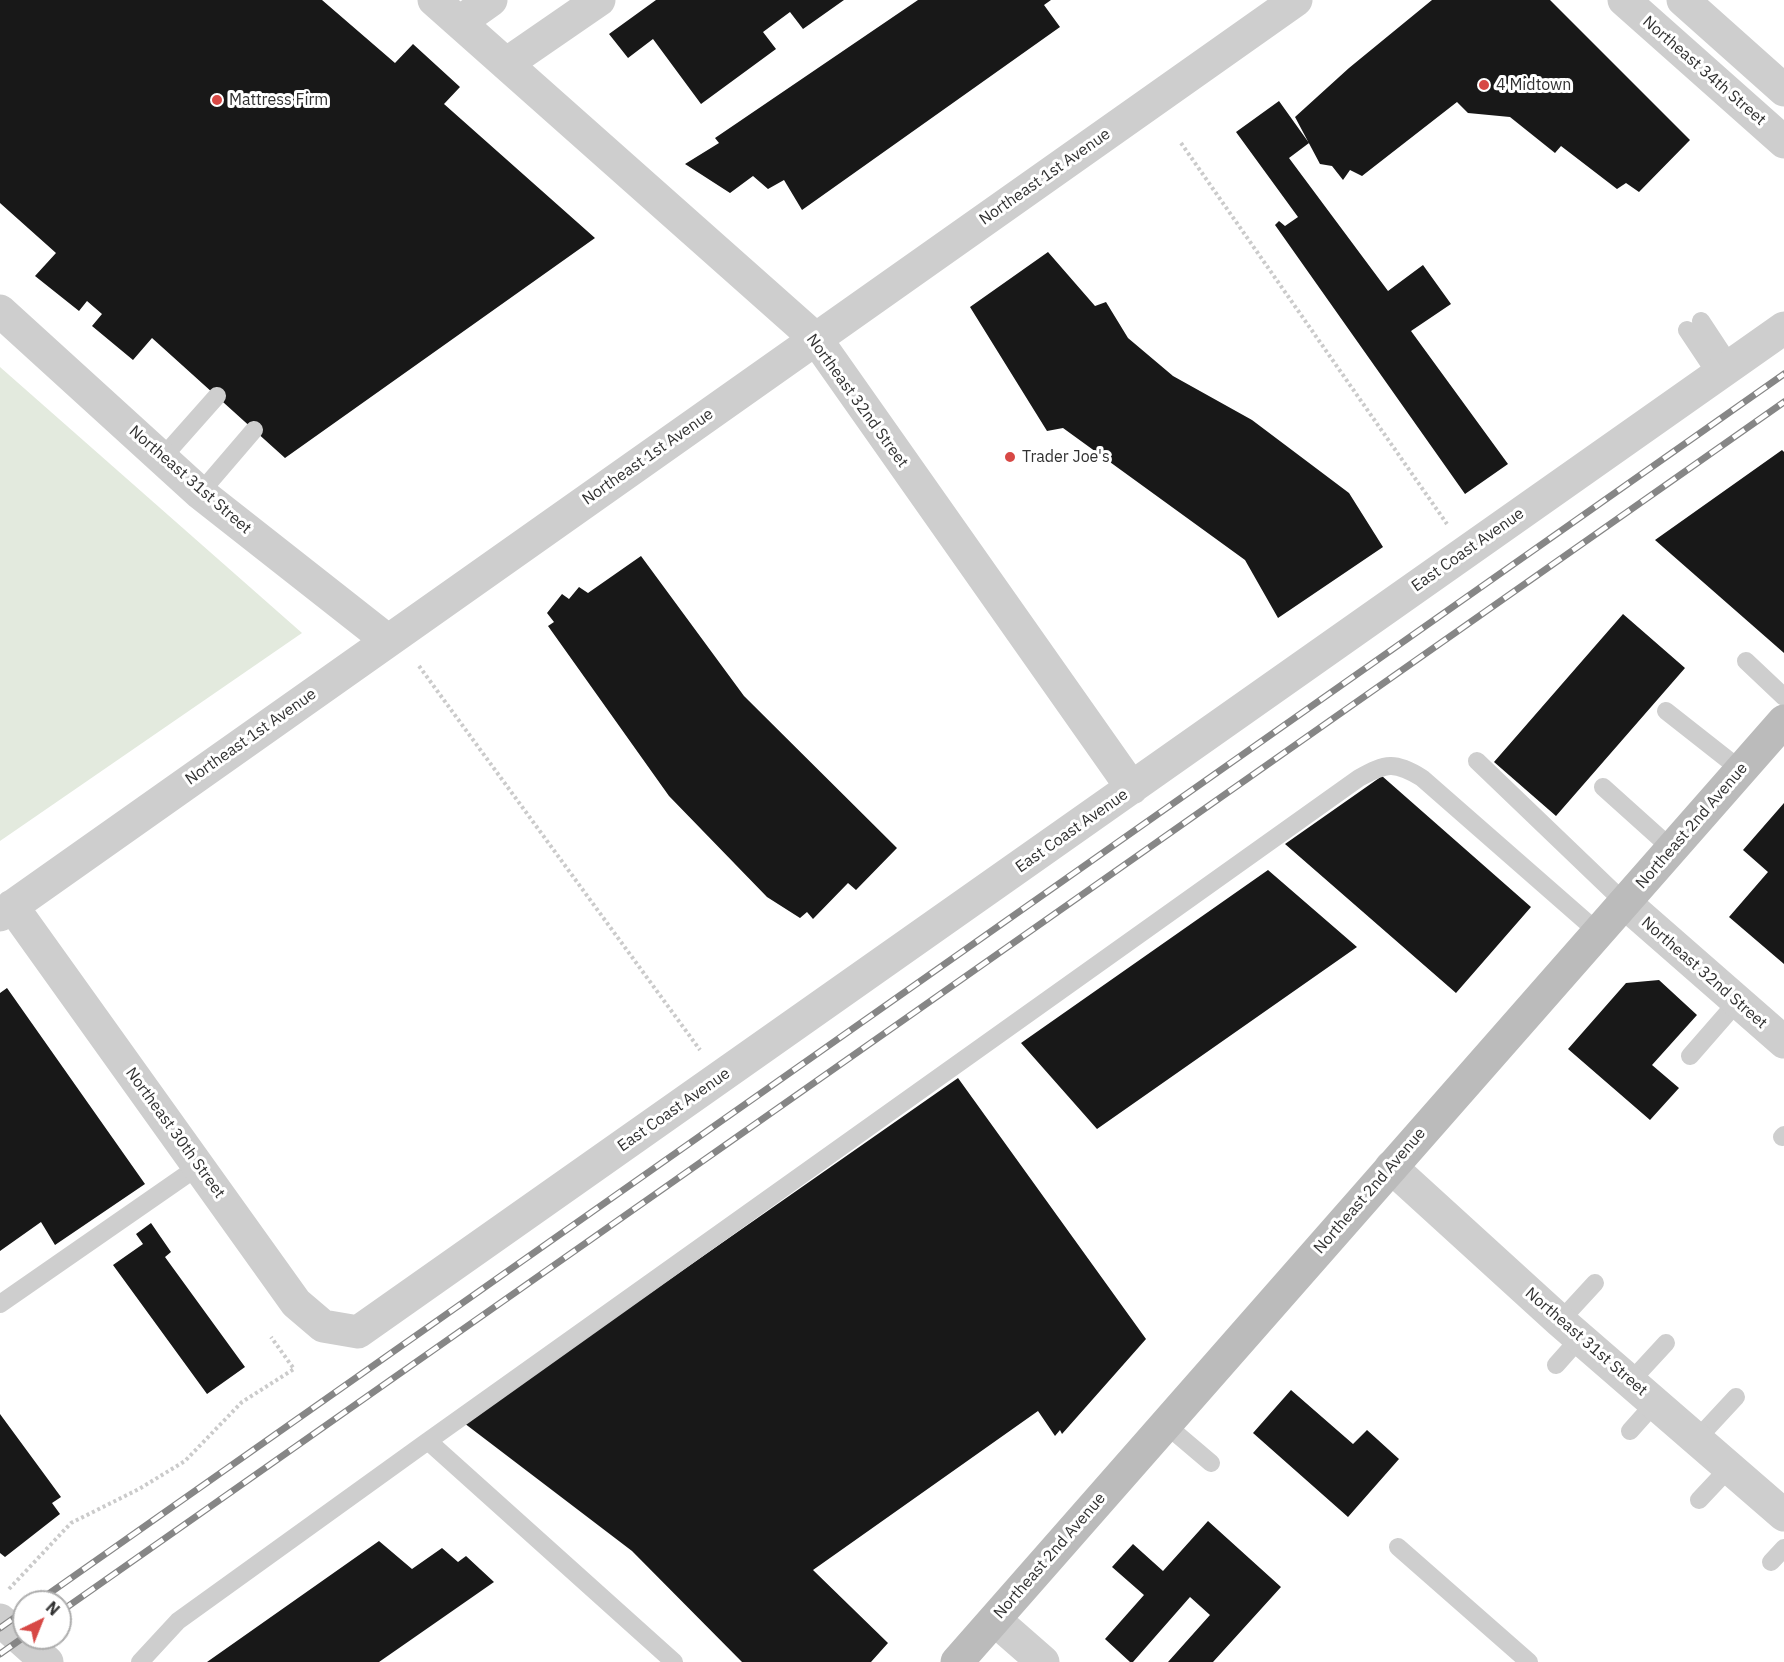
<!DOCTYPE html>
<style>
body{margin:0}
#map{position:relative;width:1784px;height:1662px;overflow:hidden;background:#fff;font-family:"IBM Plex Sans",sans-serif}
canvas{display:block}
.north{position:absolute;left:12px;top:1590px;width:60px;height:60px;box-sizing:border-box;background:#fff;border:2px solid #adadad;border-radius:50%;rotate:43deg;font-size:16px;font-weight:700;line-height:24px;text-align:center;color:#313131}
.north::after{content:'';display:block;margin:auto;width:21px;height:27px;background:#d74845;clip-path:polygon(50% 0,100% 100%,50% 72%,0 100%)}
</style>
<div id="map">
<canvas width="1784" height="1662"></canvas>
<div class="north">N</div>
</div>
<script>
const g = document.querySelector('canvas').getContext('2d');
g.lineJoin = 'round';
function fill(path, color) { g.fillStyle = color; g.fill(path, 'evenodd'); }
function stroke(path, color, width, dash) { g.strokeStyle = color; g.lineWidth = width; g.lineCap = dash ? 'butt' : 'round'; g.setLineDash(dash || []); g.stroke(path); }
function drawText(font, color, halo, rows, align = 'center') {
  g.font = font + ' "IBM Plex Sans",sans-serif'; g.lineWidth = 6; g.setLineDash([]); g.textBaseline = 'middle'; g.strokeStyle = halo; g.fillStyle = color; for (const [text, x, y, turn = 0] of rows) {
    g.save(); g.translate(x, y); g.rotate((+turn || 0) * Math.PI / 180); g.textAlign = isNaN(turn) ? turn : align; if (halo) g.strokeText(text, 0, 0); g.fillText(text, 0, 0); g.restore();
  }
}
fill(new Path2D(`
 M0,367L302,633L0,841Z`), '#e3eade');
fill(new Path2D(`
 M0,0H322L395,63L413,44L460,87L444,104L595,238L285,458L152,338L133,360L92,326L102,314L87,301L79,311L35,276L56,253L0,203Z
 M656,0H844L803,29L790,12L763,32L776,49L701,104L653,39L628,58L609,34Z
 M918,0H1051L1044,5L1060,27L802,210L784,180L768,189L753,176L730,193L685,164L719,143L715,138Z
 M1432,0H1550L1690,140L1639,192L1626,183L1617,189L1561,146L1555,153L1510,117L1468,113L1457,102L1362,176L1350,170L1343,180L1332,166L1320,164L1295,117L1349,68Z
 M1279,101L1309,143L1289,158L1388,291L1423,265L1451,304L1411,331L1508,464L1465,494L1275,225L1279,221L1285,226L1298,217L1236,132Z
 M1048,252L1095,306L1106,302L1128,338L1173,376L1252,420L1349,493L1383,547L1278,618L1245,560L1063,428L1047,431L970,307Z
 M1782,450L1784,452V653L1655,540Z
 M641,556L744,696L897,848L856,890L848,883L813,919L807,912L800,918L767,897L669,796L548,626L554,622L547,613L562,594L569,599L579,587L588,593Z
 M1623,614L1685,668L1556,816L1494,762Z
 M1382,776L1531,907L1456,993L1285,844Z
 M1784,803V964L1729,917L1768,872L1743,850Z
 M1268,870L1357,947L1097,1129L1021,1043Z
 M1659,980L1697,1015L1652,1065L1679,1088L1650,1120L1568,1049L1626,983Z
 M7,988L145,1184L55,1245L41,1222L0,1251V993Z
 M958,1078L1146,1339L1062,1434L1060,1430L1055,1436L1038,1411L813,1570L888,1643L871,1662H742L632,1551L464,1423Z
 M151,1223L171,1252L165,1257L245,1367L207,1394L113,1265L143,1244L136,1234Z
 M1291,1390L1353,1444L1367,1430L1399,1459L1348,1517L1253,1433Z
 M0,1414L61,1497L52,1503L60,1514L5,1557L0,1553Z
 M1208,1521L1281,1587L1213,1662H1168L1210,1615L1190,1597L1133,1662H1130L1105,1639L1144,1595L1112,1567L1133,1544L1163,1571Z
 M379,1541L412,1569L442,1548L458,1562L466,1556L494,1582L379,1662H207Z`), '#181818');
stroke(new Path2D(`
 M1181,143L1447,524
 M419,666L700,1050
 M9,1589L71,1523L139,1489L185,1461L242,1402L294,1369L271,1337`), '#cbcbcb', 4, [3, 3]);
stroke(new Path2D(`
 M1701,321L1730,365
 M1687,330L1717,375
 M162,458L217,396
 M200,493L254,430
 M1746,661L1784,697
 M1666,711L1741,770
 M1477,761L1625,903
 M1603,787L1672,849
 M1690,1056L1738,1001
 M1782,1137L1784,1135
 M0,1304L199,1166
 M1560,1321L1595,1283
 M1556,1365L1580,1338
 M1630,1382L1666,1343
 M1165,1424L1211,1463
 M1630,1431L1655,1403
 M1697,1439L1736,1397
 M428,1441L1359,778C1386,763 1395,761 1422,778L1599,933
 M1699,1500L1730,1467
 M1398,1547L1529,1662
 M1771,1562L1784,1548
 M140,1662L178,1621L428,1441L674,1662`), '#cecece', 18);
stroke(new Path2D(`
 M434,0L816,339L1132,788
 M1624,0L1784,142
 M1683,0L1784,90
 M460,22L491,0
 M506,64L599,0
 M0,311L200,493L387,640
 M1625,903L1784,1042
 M12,906L296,1303L323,1326L358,1332L1784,328
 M0,915L1296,0
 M1391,1167L1560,1321L1784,1515
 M995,1620L1043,1662`), '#cecece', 33);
stroke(new Path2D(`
 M0,1620L47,1662`), '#cecece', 33);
stroke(new Path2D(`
 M957,1662L1784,721`), '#bbb', 33);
const rail = new Path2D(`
 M37,1602L1784,374
 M60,1612L1784,402
 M0,1628L24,1611
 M0,1654L24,1637`);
stroke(rail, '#868686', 7);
stroke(rail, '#fff', 4.5, [14]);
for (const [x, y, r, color] of [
 [1484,85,6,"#d74845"],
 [217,100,6,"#d74845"],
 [1010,457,6,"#d74845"]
]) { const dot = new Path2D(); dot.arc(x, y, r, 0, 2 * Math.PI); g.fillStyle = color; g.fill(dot); stroke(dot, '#fff', 2); }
drawText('16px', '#313131', '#fff', [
 ["Northeast 34th Street",1704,71,41],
 ["Northeast 1st Avenue",1045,177,-35],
 ["Northeast 32nd Street",857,401,54],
 ["Northeast 1st Avenue",648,457,-35],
 ["Northeast 31st Street",190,480,41],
 ["East Coast Avenue",1468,550,-35],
 ["Northeast 1st Avenue",251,737,-35],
 ["Northeast 2nd Avenue",1692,826,-49],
 ["East Coast Avenue",1072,831,-35],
 ["Northeast 32nd Street",1704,973,41],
 ["East Coast Avenue",674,1110,-35],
 ["Northeast 30th Street",175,1133,54],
 ["Northeast 2nd Avenue",1370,1191,-49],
 ["Northeast 31st Street",1586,1342,41],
 ["Northeast 2nd Avenue",1050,1556,-49]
]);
drawText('16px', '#313131', '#fff', [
 ["4 Midtown",1496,85],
 ["Mattress Firm",229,100],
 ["Trader Joe's",1022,457]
], 'left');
</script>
